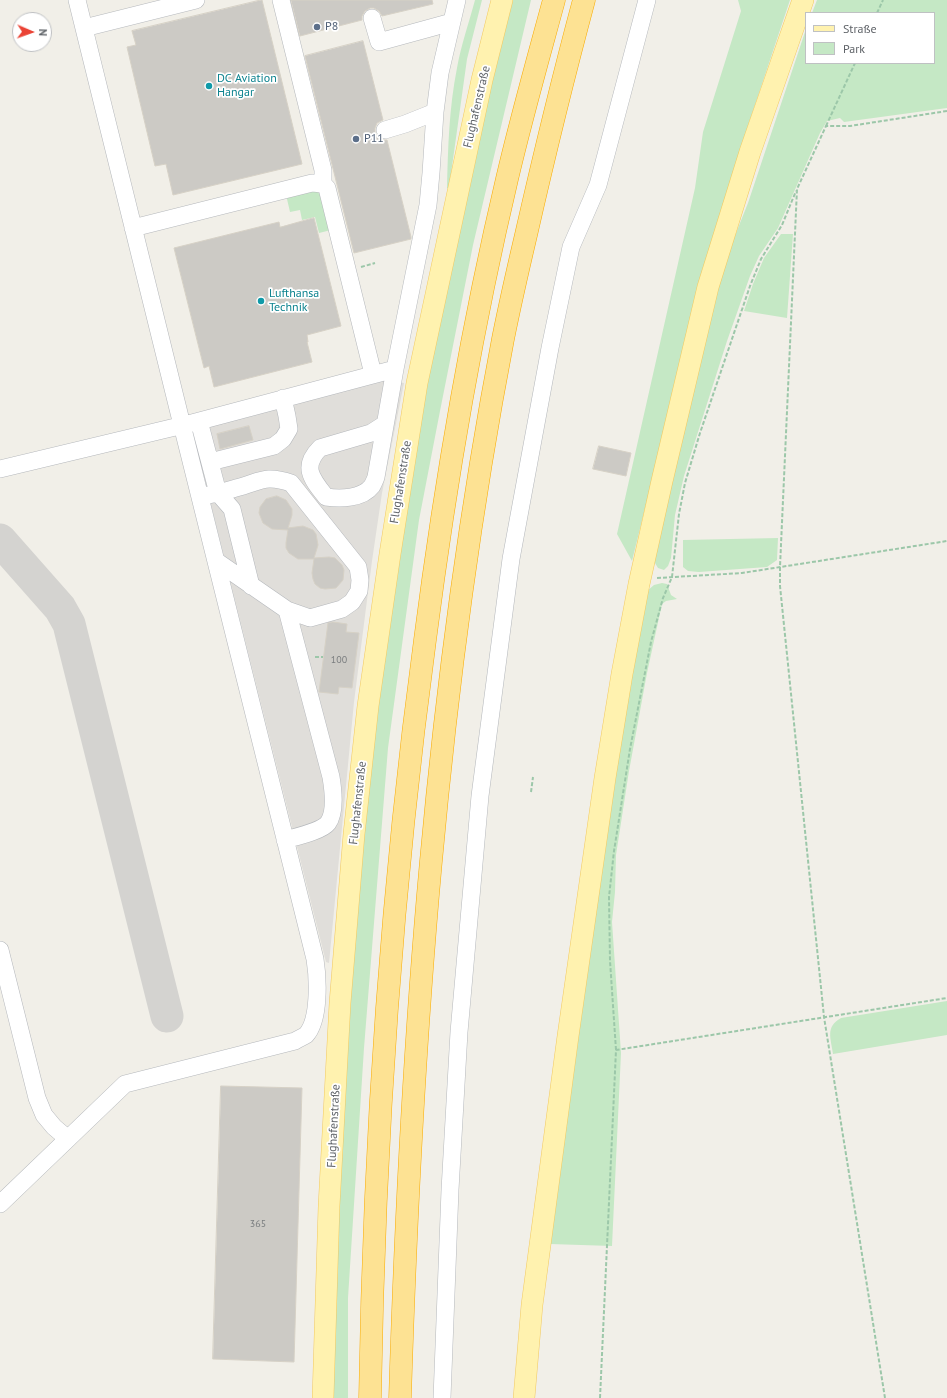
<!DOCTYPE html>
<meta charset="utf-8">
<style>
body{margin:0}
#map{position:relative;width:947px;height:1398px;overflow:hidden;background:#f1efe8;font-family:"PT Sans",sans-serif}
canvas{display:block}
.legend{position:absolute;left:805px;top:12px;width:130px;height:52px;box-sizing:border-box;background:#fff;border:1px solid #bfc1c3;margin:0;padding:5px 7px;list-style:none;font-size:12px;color:#5f6368}
.legend li{display:flex;align-items:center;gap:8px;height:20px}
.legend b{width:20px;border:1px solid #bfc1c3}
.north{position:absolute;left:12px;top:12px;width:40px;height:40px;box-sizing:border-box;background:#fff;border:1px solid #bfc1c3;border-radius:50%;rotate:92deg;font-size:11px;font-weight:700;line-height:16px;text-align:center;color:#5f6368}
.north::after{content:'';display:block;margin:auto;width:14px;height:18px;background:#ea4335;clip-path:polygon(50% 0,100% 100%,50% 72%,0 100%)}
</style>
<div id="map">
<canvas width="947" height="1398"></canvas>
<ul class="legend">
<li><b style="height:5px;background:#fff2af"></b>Straße</li>
<li><b style="height:11px;background:#c5e8c5"></b>Park</li>
</ul>
<div class="north">N</div>
</div>
<script>
const g = document.querySelector('canvas').getContext('2d');
g.lineJoin = 'round';
function fill(path, color) { g.fillStyle = color; g.fill(path, 'evenodd'); }
function stroke(path, color, width, dash) { g.strokeStyle = color; g.lineWidth = width; g.lineCap = dash ? 'butt' : 'round'; g.setLineDash(dash || []); g.stroke(path); }
function drawText(font, color, halo, rows, align = 'center') {
  g.font = font + ' "PT Sans",sans-serif'; g.lineWidth = 3.5; g.setLineDash([]); g.textBaseline = 'middle'; g.strokeStyle = halo; g.fillStyle = color; for (const [text, x, y, turn = 0] of rows) {
    g.save(); g.translate(x, y); g.rotate((+turn || 0) * Math.PI / 180); g.textAlign = isNaN(turn) ? turn : align; if (halo) g.strokeText(text, 0, 0); g.fillText(text, 0, 0); g.restore();
  }
}
fill(new Path2D(`
 M386,380L404,383L382,493L372,561L354,702L329,963L326,962L192,429Z`), '#e0deda');
fill(new Path2D(`
 M475,0H482L467,59L449,188H447C448,148 449,108 457,68C461,45 469,23 475,0Z
 M510,0H531L473,245L440,411L419,520L388,748L364,1048L348,1298V1398H330L351,958L372,728L406,474Z
 M738,0H790L742,144L691,322L632,561L617,534L695,188L703,132L741,11Z
 M817,0H947V108L844,122L840,118L827,121L820,133L778,228L759,256L750,276L727,341L684,476L675,515L671,558L668,566L664,570L658,568L652,558L716,295L730,248L748,203L806,29V63H934V13H812Z
 M316,191L321,195L331,230L319,233L315,217L302,220L300,210L290,212L287,199L288,195Z
 M781,234H793L787,318L744,311L753,284L764,258Z
 M778,538L777,560L767,567L699,572L688,571L683,567V540Z
 M662,583L667,584L671,595L677,599L666,601L662,604L647,673L629,771L616,855L615,892L612,922L621,1053L612,1246L550,1244L613,783L647,591L654,585Z
 M947,1001V1035L833,1054C831,1038 825,1027 841,1018Z`), '#c5e8c5');
stroke(new Path2D(`
 M0,540L60,608L69,624L167,1016`), '#d4d3d0', 33);
const building = new Path2D(`
 M262,0L302,164L173,195L166,164L155,166L127,47L136,45L132,31Z
 M291,0H432L433,4L382,16L379,11L374,8H370L365,11L362,16V20L300,36Z
 M363,41L383,120L377,123L375,128V132L378,138L382,140H387L411,237V239L354,253L305,56Z
 M314,218L341,326L307,335L308,342H307L312,362L214,387L209,366L204,368L174,248L279,222L280,227Z
 M249,426L253,440L220,449L217,434Z
 M599,446L631,453L626,476L593,469Z
 M277,496L286,500L292,509V515L288,528L303,526L313,530L316,534L318,545L314,558L329,557L335,558L342,565L344,570L343,580L336,588L325,589L320,588L315,584L313,579L312,573L314,559H298L289,553L286,548V543L288,530L272,529L263,523L259,513L260,507L266,499Z
 M333,622L347,624L346,632L359,633L352,688L339,687L338,694L319,692L328,623Z
 M221,1086L302,1088L294,1362L213,1359Z`);
fill(building, '#cccac5');
stroke(building, '#d6d1c6', 1);
const minor = new Path2D(`
 M281,0L323,170V184
 M372,18L379,42L452,22
 M84,28L196,0
 M385,130L405,124L435,112
 M133,228L312,183L323,184L327,188L373,374
 M199,421L218,493L232,509L251,586
 M385,424L371,433L320,448C301,467 312,479 326,497C340,499 362,499 372,486C373,484 375,480 376,477L395,369L428,205L431,173L435,112L440,73L457,0
 M210,462L274,446L283,439L289,429L287,416L283,398
 M0,469L192,423L395,369
 M200,497C212,494 224,492 236,488C260,482 265,474 291,483L358,567L360,580L359,591L352,602L342,609L310,618L287,610L216,561
 M285,840C295,837 322,831 328,823C336,812 333,789 331,777L287,610
 M0,950L37,1098L44,1115L54,1127L68,1139
 M0,1204L125,1084L295,1041C298,1039 303,1037 306,1035C320,1020 318,978 315,959L182,425L77,0
 M442,1398L450,1190L459,1032L480,796L511,559L550,348L571,247L598,185L647,0`);
const major = new Path2D(`
 M323,1398L329,1206L340,1003L354,834L368,706L390,554L417,383L482,80L502,0
 M524,1398L532,1305L568,1036L605,778L622,674L639,584L662,481L708,287L750,152L803,0`);
const highway = new Path2D(`
 M370,1398C374,1145 391,891 425,640C445,485 471,331 507,179C521,119 538,59 554,0
 M400,1398C411,1043 436,688 503,339C510,304 518,269 526,235C544,156 563,78 584,0`);
stroke(minor, '#b5b8bc', 18);
stroke(major, '#f2c960', 22);
stroke(highway, '#f9ab00', 23);
stroke(new Path2D(`
 M877,13L883,0
 M826,126L855,63
 M361,267L375,263
 M657,578L742,573L947,541
 M315,657H323
 M531,792L533,777
 M616,1050L610,961L609,897L614,851L630,749L651,642L663,598L672,577L679,514L685,483L700,433L750,286L761,259L782,225L796,191
 M600,1398L616,1050L947,998
 M885,1398L824,1017L780,586V567L797,189L826,126H850L947,111`), '#9cc7a9', 2, [4, 2]);
stroke(minor, '#fff', 17);
stroke(major, '#fff2af', 21);
stroke(highway, '#fde293', 22);
for (const [x, y, r, color] of [
 [317,27,4,"#5c6f8a"],
 [209,86,4,"#0f9aa8"],
 [356,139,4,"#5c6f8a"],
 [261,301,4,"#0f9aa8"]
]) { const dot = new Path2D(); dot.arc(x, y, r, 0, 2 * Math.PI); g.fillStyle = color; g.fill(dot); stroke(dot, '#fff', 1.5); }
drawText('10px', '#7a7d7f', null, [
 ["100",339,660],
 ["365",258,1224]
]);
drawText('12px', '#4e5e75', '#fff', [
 ["P8",325,27],
 ["P11",364,139]
], 'left');
drawText('12px', '#0d838f', '#fff', [
 ["DC Aviation",217,79],
 ["Hangar",217,93],
 ["Lufthansa",269,294],
 ["Technik",269,308]
], 'left');
drawText('12px', '#5f6368', '#fff', [
 ["Flughafenstraße",477,107,-77],
 ["Flughafenstraße",401,482,-81],
 ["Flughafenstraße",358,803,-84],
 ["Flughafenstraße",334,1126,-87]
]);
</script>
